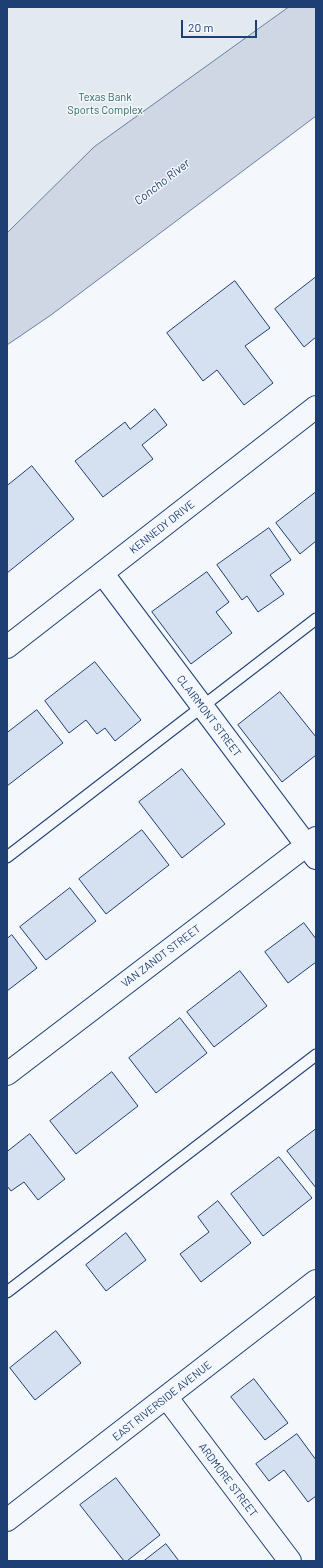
<!DOCTYPE html>
<style>
body{margin:0}
#map{position:relative;width:323px;height:1568px;overflow:hidden;background:#f4f7fb;font-family:Barlow,sans-serif}
canvas{display:block}
.frame{position:absolute;inset:0;border:8px solid #1d3f73;pointer-events:none}
.scale{position:absolute;left:181px;top:20px;width:76px;height:18px;box-sizing:border-box;border:2px solid #1d3f73;border-top:0;padding-left:5px;font-size:12px;line-height:14px;white-space:nowrap;color:#1d3f73;-webkit-text-stroke:3px #f4f7fb;paint-order:stroke}
</style>
<div id="map">
<canvas width="323" height="1568"></canvas>
<div class="frame"></div>
<div class="scale">20 m</div>
</div>
<script>
const g = document.querySelector('canvas').getContext('2d');
g.lineJoin = 'round';
function fill(path, color) { g.fillStyle = color; g.fill(path, 'evenodd'); }
function stroke(path, color, width, dash) { g.strokeStyle = color; g.lineWidth = width; g.lineCap = dash ? 'butt' : 'round'; g.setLineDash(dash || []); g.stroke(path); }
function drawText(font, color, halo, rows, align = 'center') {
  g.font = font + ' Barlow,sans-serif'; g.lineWidth = 3; g.setLineDash([]); g.textBaseline = 'middle'; g.strokeStyle = halo; g.fillStyle = color; for (const [text, x, y, turn = 0] of rows) {
    g.save(); g.translate(x, y); g.rotate((+turn || 0) * Math.PI / 180); g.textAlign = isNaN(turn) ? turn : align; if (halo) g.strokeText(text, 0, 0); g.fillText(text, 0, 0); g.restore();
  }
}
const green = new Path2D(`
 M7,7H316L7,304Z`);
fill(green, '#e3e9f0');
stroke(green, '#687fa3', 1);
const water = new Path2D(`
 M289,7H316V116L51,315L7,345V233L94,147Z`);
fill(water, '#cfd7e4');
stroke(water, '#687fa3', 1);
const building = new Path2D(`
 M316,277V337L304,347L275,309Z
 M235,281L270,328L245,346L273,383L244,405L217,370L203,381L167,333Z
 M155,409L167,425L142,445L153,459L103,497L75,461L125,422L130,429Z
 M32,466L74,519L7,573V486Z
 M316,492V541L300,554L276,523Z
 M269,528L291,560L270,575L284,594L258,612L247,596L242,600L217,565Z
 M207,572L229,602L216,612L232,633L191,664L152,612Z
 M95,662L141,720L115,741L105,728L97,734L86,720L69,733L45,701Z
 M280,692L316,737V755L282,782L238,725Z
 M37,710L63,743L7,786V733Z
 M182,769L225,824L182,858L139,802Z
 M142,830L169,865L106,914L79,879Z
 M70,888L96,921L46,960L20,927Z
 M304,923L316,939V962L288,983L265,952Z
 M12,935L37,968L7,991V939Z
 M240,971L267,1006L214,1047L187,1012Z
 M180,1018L207,1053L156,1093L129,1058Z
 M112,1072L138,1106L76,1154L50,1121Z
 M316,1129V1188L287,1151Z
 M30,1134L65,1179L38,1200L24,1182L11,1191L7,1186V1152Z
 M279,1157L312,1198L263,1236L231,1194Z
 M218,1201L251,1243L201,1282L180,1254L209,1232L198,1217Z
 M126,1233L146,1260L106,1291L86,1265Z
 M56,1331L81,1363L35,1400L10,1368Z
 M254,1379L288,1423L265,1440L231,1397Z
 M297,1434L316,1460V1496L308,1502L284,1470L269,1481L256,1464Z
 M116,1478L160,1535L127,1561H124L80,1505Z
 M166,1544L179,1561H144Z`);
fill(building, '#d5e0f0');
stroke(building, '#1d3f73', 1);
const lane = new Path2D(`
 M7,857L316,619
 M7,1292L316,1055`);
const street = new Path2D(`
 M103,574L316,858
 M7,647L316,407
 M7,1074L316,838
 M167,1398L290,1561
 M7,1520L316,1281`);
stroke(lane, '#1d3f73', 13);
stroke(street, '#1d3f73', 24);
stroke(lane, '#f4f7fb', 11);
stroke(street, '#f4f7fb', 22);
drawText('11px', '#2c6c60', '#f4f7fb', [
 ["Texas Bank",105,97],
 ["Sports Complex",105,110]
]);
drawText('11px', '#1d3f73', '#f4f7fb', [
 ["KENNEDY DRIVE",162,527,-38],
 ["CLAIRMONT STREET",209,716,53],
 ["VAN ZANDT STREET",161,956,-37],
 ["EAST RIVERSIDE AVENUE",162,1401,-38],
 ["ARDMORE STREET",228,1480,53]
]);
drawText('italic 12px', '#1d3f73', '#f4f7fb', [
 ["Concho River",162,182,-38]
]);
</script>
